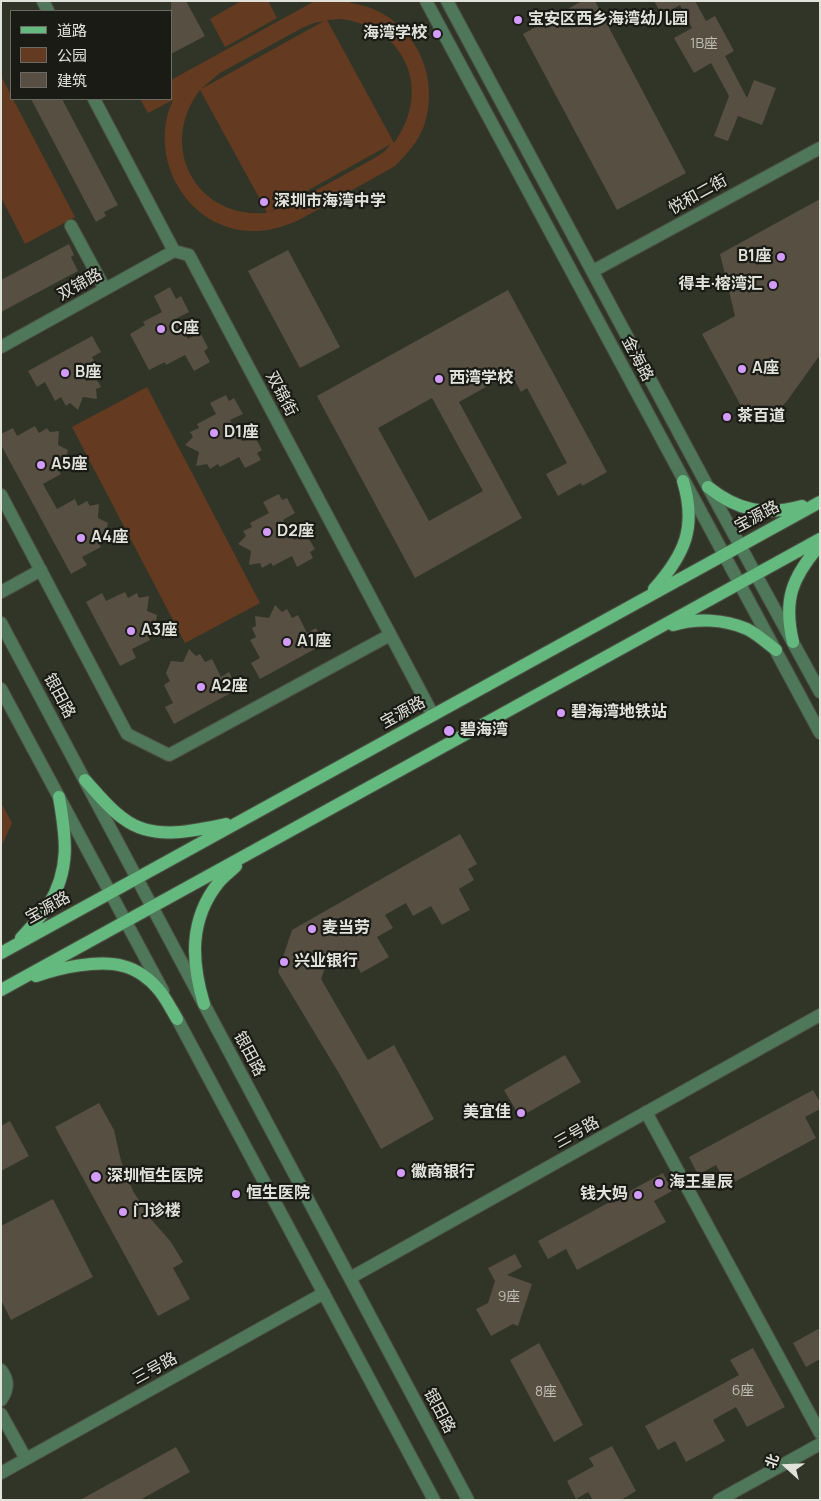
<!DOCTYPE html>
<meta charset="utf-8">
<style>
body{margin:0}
#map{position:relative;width:821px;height:1501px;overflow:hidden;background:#313527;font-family:Manrope,"Noto Sans SC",sans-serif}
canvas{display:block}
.frame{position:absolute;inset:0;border:2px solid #e1e3da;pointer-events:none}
.legend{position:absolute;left:10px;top:10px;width:162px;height:90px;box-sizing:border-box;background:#1a1b15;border:1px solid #6a6b64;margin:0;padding:6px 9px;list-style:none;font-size:15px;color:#e1e3da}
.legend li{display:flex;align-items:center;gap:10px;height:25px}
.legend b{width:25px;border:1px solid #6a6b64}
.north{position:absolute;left:761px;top:1441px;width:50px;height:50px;-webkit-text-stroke:4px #1a1b15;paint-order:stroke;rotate:290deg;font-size:14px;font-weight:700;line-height:20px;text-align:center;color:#e1e3da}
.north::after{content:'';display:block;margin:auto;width:18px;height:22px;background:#e1e3da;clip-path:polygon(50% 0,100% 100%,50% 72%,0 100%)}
</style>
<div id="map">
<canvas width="821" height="1501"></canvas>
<div class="frame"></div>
<ul class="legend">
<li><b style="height:6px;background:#64b97e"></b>道路</li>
<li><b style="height:14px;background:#643b21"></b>公园</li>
<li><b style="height:14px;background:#564f42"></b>建筑</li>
</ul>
<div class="north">北</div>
</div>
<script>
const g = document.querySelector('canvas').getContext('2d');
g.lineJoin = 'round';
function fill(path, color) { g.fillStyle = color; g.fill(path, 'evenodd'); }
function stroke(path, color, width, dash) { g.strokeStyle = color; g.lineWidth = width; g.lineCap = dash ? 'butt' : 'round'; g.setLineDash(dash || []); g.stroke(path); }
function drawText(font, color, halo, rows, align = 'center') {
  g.font = font + ' Manrope,"Noto Sans SC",sans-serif'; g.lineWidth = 4.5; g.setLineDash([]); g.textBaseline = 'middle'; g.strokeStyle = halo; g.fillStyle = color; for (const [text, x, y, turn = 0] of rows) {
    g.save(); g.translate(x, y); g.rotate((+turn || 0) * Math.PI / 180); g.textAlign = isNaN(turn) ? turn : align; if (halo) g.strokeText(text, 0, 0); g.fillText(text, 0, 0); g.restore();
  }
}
fill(new Path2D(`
 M241,1H268L277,18L225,47L210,19Z
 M315,1H351L350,3C408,10 443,71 424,126C418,142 407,154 395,166L299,220C285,226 271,231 255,231C188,232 146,158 173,100L148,113L140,99H171V80ZM340,19C405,26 433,90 394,143L327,20ZM324,21L203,88H202L220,73L302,28L314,23ZM200,90L267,212L266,213C196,219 157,146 200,90ZM391,144L384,152L373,159L291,204L269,212Z
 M1,76L11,95V99H13L75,217L25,244L1,197Z
 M147,387L260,603L185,643L72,427Z
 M1,803L12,823L1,847Z`), '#643b21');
fill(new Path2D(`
 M171,1H186L205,36L171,54Z
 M582,1H595L686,173L617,210L523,34Z
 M654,1H695L706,21L715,16L734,51L725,56L747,98L754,80L776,88L762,125L738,116L728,141L714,136L729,96L711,63L694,73L674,38L692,28L680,5L662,15Z
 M31,99H62L118,205L104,212L106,216L96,222Z
 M820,199V355L787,401L775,414L766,419L752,414L747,417L702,334L735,316L720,254Z
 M69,244L74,255L71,257L78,271L1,312V280Z
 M288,250L340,347L300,368L248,271Z
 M170,287L176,299L181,296L189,312L177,318L188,339L200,332L208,348L204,351L210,362L194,371L185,355L166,365L165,362L149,370L130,334L145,325L143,322L162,312L154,296Z
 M508,290L607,472L582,486L581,483L558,496L546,474L567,463L527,388L521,392L511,373L459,402L522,518L415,578L317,396ZM432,398L483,491L429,521L378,428Z
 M92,336L101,352L92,357L102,375L96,378L101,387L96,389L97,399L83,397L78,410L70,403L66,406L61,397L55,401L45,382L37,387L28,371Z
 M226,395L229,401L234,398L243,414L230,420L242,441L254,435L262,450L257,453L261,460L245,468L239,457L220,467L218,464L210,469L207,464L196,466L199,452L185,445L193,437L190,432L199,428L197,424L216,414L210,403Z
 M35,426L39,433L47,428L50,432L59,431L58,445L68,450L65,464L57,468L61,474L43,484L57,509L75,499L78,506L87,501L90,506L99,504L98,518L108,523L105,537L97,541L101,547L82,557L87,565L71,574L1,445V434L13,428L17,436Z
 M279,494L282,500L287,498L295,513L283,520L294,540L306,534L315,549L310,552L313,558L297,567L292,556L273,566L271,563L262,568L260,563L249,565L251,551L238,544L246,536L243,531L252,527L250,523L269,513L263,502Z
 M125,592L128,598L137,593L139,598L149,596L147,611L157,615L155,629L147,633L150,640L132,649L136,658L120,666L86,602L102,593L106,601Z
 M275,605L282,612L287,609L292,618L298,615L307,633L316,628L324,644L260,679L251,663L260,658L250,640L256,637L252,628L256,626L255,616L269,618Z
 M189,649L196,656L200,654L205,662L212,659L221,677L229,672L238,689L174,724L165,707L173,703L164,685L170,681L166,673L171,661L183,662Z
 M460,834L477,864L468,869L474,880L459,889L470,910L442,925L431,906L413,916L406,903L385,915L393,928L377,937L389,957L361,973L350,954L325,968L321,979L368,1060L394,1045L434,1119L381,1149L340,1075L278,972L292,930Z
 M565,1055L581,1082L520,1117L504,1090Z
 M813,1090L820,1102V1109L805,1117L816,1138L727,1186L716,1165L698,1175L689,1157Z
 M99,1103L114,1130L121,1161L133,1191L150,1218L171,1242L183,1262L173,1268L190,1299L158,1316L55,1127Z
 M10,1121L29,1156L1,1171V1126Z
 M663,1173L672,1191L654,1201L666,1222L577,1270L566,1249L548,1259L538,1241Z
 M53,1199L93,1277L11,1320L1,1300V1226Z
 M515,1254L522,1267L507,1275L532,1284L518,1326L513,1324L491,1336L476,1309L488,1303L495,1281L488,1268Z
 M820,1328V1359L806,1367L793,1343Z
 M539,1343L583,1425L554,1442L510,1360Z
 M753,1348L785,1407L747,1427L736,1407L713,1420L725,1441L686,1462L675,1441L658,1450L645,1426L739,1375L730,1360Z
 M612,1446L636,1491L621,1500H593L588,1492L576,1499L567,1481L594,1466L589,1458Z
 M176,1447L190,1472L140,1500H80Z`), '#564f42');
const minor = new Path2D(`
 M43,1L48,11
 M426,1L820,733
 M447,1L708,487L820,692
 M94,99L174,251L189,255L433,715
 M71,226L105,289
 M593,271L820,148
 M1,347L174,251
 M1,495L127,734L169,755L390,635
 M1,592L41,570
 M1,623L468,1500
 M1,689L163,991
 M173,1011L434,1500
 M646,1112L820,1433
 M350,1278L820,1015
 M1,1370C9,1380 8,1390 1,1400
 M1,1414L26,1459
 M1,1473L324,1293
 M719,1500L820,1444`);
const major = new Path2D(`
 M708,487C738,511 765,516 802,506
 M654,589C685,554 697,527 683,481
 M673,625C696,618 724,619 747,629C757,634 767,643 776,650
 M793,642C783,600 792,577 820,545
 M85,780C97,793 109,809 124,819C153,841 193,831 226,824
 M21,938C30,928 41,917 48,906C71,869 66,837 59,797
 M1,953L820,502
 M36,976C59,968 99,959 123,966C136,969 150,979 158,989C166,998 171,1009 177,1019
 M1,990L820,539
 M204,1004C191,961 189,919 219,882C224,876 231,871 236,866`);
stroke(minor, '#4d5144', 14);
stroke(major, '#4d5144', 14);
stroke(minor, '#4f775a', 12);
stroke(major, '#64b97e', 12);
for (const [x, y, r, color] of [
 [518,20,5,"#d39cfc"],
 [437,34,5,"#d39cfc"],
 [264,202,5,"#d39cfc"],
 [781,257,5,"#d39cfc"],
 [773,285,5,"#d39cfc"],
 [161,329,5,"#d39cfc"],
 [742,369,5,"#d39cfc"],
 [65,373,5,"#d39cfc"],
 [439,379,5,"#d39cfc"],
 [727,417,5,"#d39cfc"],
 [214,433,5,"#d39cfc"],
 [41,465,5,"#d39cfc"],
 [267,532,5,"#d39cfc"],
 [81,538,5,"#d39cfc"],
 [131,631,5,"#d39cfc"],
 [287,642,5,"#d39cfc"],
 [201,687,5,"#d39cfc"],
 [561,713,5,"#d39cfc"],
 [449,731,6,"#d39cfc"],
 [312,929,5,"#d39cfc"],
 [284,962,5,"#d39cfc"],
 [521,1113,5,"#d39cfc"],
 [401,1173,5,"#d39cfc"],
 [96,1177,6,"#d39cfc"],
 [659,1183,5,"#d39cfc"],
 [236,1194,5,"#d39cfc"],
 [638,1195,5,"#d39cfc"],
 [123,1212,5,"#d39cfc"]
]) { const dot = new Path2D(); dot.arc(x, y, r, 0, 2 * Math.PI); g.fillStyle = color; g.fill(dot); stroke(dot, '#1a1b15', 2); }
drawText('14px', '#bebeb4', null, [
 ["1B座",704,44],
 ["9座",509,1297],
 ["6座",743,1391],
 ["8座",546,1392]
]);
drawText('bold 16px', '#e1e3da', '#1a1b15', [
 ["宝安区西乡海湾幼儿园",528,20],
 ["海湾学校",427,34,"right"],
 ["深圳市海湾中学",274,202],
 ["B1座",771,257,"right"],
 ["得丰·榕湾汇",763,285,"right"],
 ["C座",171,329],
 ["A座",752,369],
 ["B座",75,373],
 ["西湾学校",449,379],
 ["茶百道",737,417],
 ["D1座",224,433],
 ["A5座",51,465],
 ["D2座",277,532],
 ["A4座",91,538],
 ["A3座",141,631],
 ["A1座",297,642],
 ["A2座",211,687],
 ["碧海湾地铁站",571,713],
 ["碧海湾",460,731],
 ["麦当劳",322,929],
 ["兴业银行",294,962],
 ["美宜佳",511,1113,"right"],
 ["徽商银行",411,1173],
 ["深圳恒生医院",107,1177],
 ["海王星辰",669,1183],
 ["恒生医院",246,1194],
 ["钱大妈",628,1195,"right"],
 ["门诊楼",133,1212]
], 'left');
drawText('16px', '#e1e3da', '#1a1b15', [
 ["悦和二街",698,195,-29],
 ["双锦路",80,285,-29],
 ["金海路",637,359,62],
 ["双锦街",281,394,62],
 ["宝源路",757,517,-28],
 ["银田路",59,696,62],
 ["宝源路",403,713,-29],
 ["宝源路",48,908,-29],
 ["银田路",249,1054,62],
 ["三号路",577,1133,-29],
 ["三号路",155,1369,-29],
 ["银田路",439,1411,62]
]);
</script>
